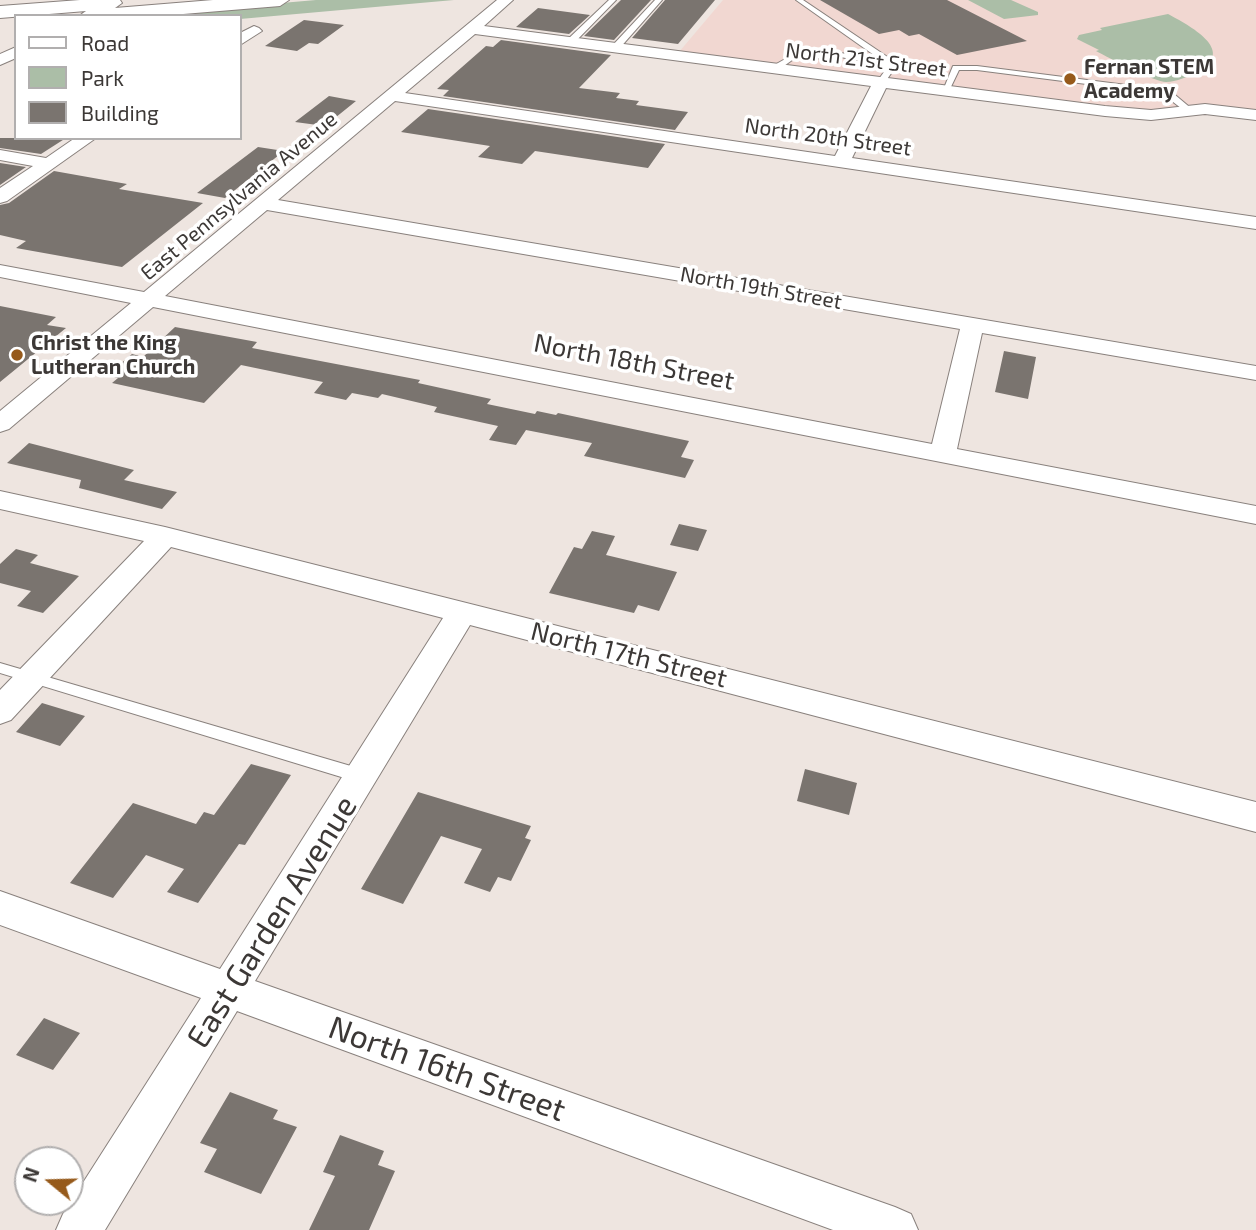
<!DOCTYPE html>
<style>
body{margin:0}
#map{position:relative;width:1256px;height:1230px;overflow:hidden;background:#eee5e0;font-family:"Exo 2",sans-serif}
canvas{display:block}
.legend{position:absolute;left:14px;top:14px;width:228px;height:126px;box-sizing:border-box;background:#fff;border:2px solid #b1afaf;margin:0;padding:9px 12px;list-style:none;font-size:21px;color:#3c3836}
.legend li{display:flex;align-items:center;gap:14px;height:35px}
.legend b{width:35px;border:2px solid #b1afaf}
.north{position:absolute;left:14px;top:1146px;width:70px;height:70px;box-sizing:border-box;background:#fff;border:2px solid #b1afaf;border-radius:50%;rotate:289deg;font-size:19px;font-weight:700;line-height:28px;text-align:center;color:#3c3836}
.north::after{content:'';display:block;margin:auto;width:24px;height:32px;background:#965a1b;clip-path:polygon(50% 0,100% 100%,50% 72%,0 100%)}
</style>
<div id="map">
<canvas width="1256" height="1230"></canvas>
<ul class="legend">
<li><b style="height:9px;background:#fff"></b>Road</li>
<li><b style="height:19px;background:#abbea7"></b>Park</li>
<li><b style="height:19px;background:#7a746f"></b>Building</li>
</ul>
<div class="north">N</div>
</div>
<script>
const g = document.querySelector('canvas').getContext('2d');
g.lineJoin = 'round';
function fill(path, color) { g.fillStyle = color; g.fill(path, 'evenodd'); }
function stroke(path, color, width, dash) { g.strokeStyle = color; g.lineWidth = width; g.lineCap = dash ? 'butt' : 'round'; g.setLineDash(dash || []); g.stroke(path); }
function drawText(font, color, halo, rows, align = 'center') {
  g.font = font + ' "Exo 2",sans-serif'; g.lineWidth = 7; g.setLineDash([]); g.textBaseline = 'middle'; g.strokeStyle = halo; g.fillStyle = color; for (const [text, x, y, turn = 0] of rows) {
    g.save(); g.translate(x, y); g.rotate((+turn || 0) * Math.PI / 180); g.textAlign = isNaN(turn) ? turn : align; if (halo) g.strokeText(text, 0, 0); g.fillText(text, 0, 0); g.restore();
  }
}
fill(new Path2D(`
 M723,0H1256V111L1191,106L1142,111L679,52Z`), '#f1d7d1');
fill(new Path2D(`
 M316,0H454L240,19V16H132Z
 M968,0H1011L1038,12V15L1004,19Z
 M1168,14C1188,25 1238,50 1198,72C1189,76 1176,82 1166,82C1155,82 1109,58 1096,51L1099,50L1077,39L1079,35L1102,30L1100,28Z`), '#abbea7');
fill(new Path2D(`
 M621,0H651L614,40L584,36Z
 M665,0H715L678,44L632,38Z
 M820,0H947L1027,41L957,55L919,34L909,36L899,30L879,34Z
 M538,8L590,15L569,34L516,27Z
 M304,20L344,25L318,44L309,43L297,51L265,46Z
 M501,40L611,55L579,88L620,93L616,98L639,101L636,105L688,112L675,130L443,96L449,90L437,89L486,46L493,47Z
 M329,96L356,101L325,126L295,122Z
 M428,109L665,144L648,168L535,151L522,164L478,157L490,146L401,132Z
 M0,138H66L41,154L0,148Z
 M258,147L284,151L225,198L197,193Z
 M0,163L26,167L0,185Z
 M54,171L127,184L119,189L203,203L122,267L16,248L26,241L0,235V205L9,203Z
 M0,306L56,317L47,325L66,328L0,382Z
 M175,327L257,342L252,348L420,380L418,383L491,399L487,404L535,414L537,411L556,415L558,413L689,441L681,457L694,460L685,478L584,456L592,443L526,430L516,445L489,440L498,426L434,412L437,407L382,394L378,398L352,393L346,400L314,393L323,382L241,365L204,403L112,383L118,378L107,375L132,354L143,357Z
 M1004,351L1036,357L1028,399L995,392Z
 M29,443L134,470L124,480L177,492L162,509L79,488L81,480L7,463Z
 M679,524L707,530L698,551L670,545Z
 M592,531L615,536L606,555L677,572L659,611L638,605L634,613L549,593L574,547L582,549Z
 M16,549L38,555L30,563L79,576L43,613L17,606L31,591L0,583V564Z
 M42,703L85,716L60,746L16,732Z
 M251,764L291,775L245,845L239,844L198,903L167,892L184,869L146,855L113,898L70,883L133,803L196,824L204,812L214,815Z
 M805,769L857,783L849,815L797,801Z
 M418,792L531,826L525,838L531,840L511,881L498,877L490,892L464,883L482,849L441,836L403,904L361,889Z
 M44,1018L80,1033L53,1070L16,1055Z
 M230,1092L278,1110L273,1119L297,1127L261,1194L204,1172L217,1149L200,1143Z
 M340,1135L384,1151L378,1165L395,1171L369,1230H309L335,1176L323,1172Z`), '#7a746f');
const service = new Path2D(`
 M609,0H616L573,44H567V40Z
 M655,0H662L618,50H612V46Z
 M796,0H803L889,58L892,72L883,85L876,83L884,72L883,65L835,56L807,60L795,58L777,71H771V67L794,54L807,56L835,52L881,60Z
 M953,66H977L1150,88L1174,94L1193,110L1186,112L1168,98L1149,92L977,70H959L948,93H942Z
 M0,663L361,769L367,771L369,776L367,781L361,783L0,673Z`);
const minor = new Path2D(`
 M497,0H513L484,26L1105,106L1151,110L1205,104L1256,110V120L1205,114L1151,120L1105,116L886,88L852,158L1256,217V229L395,101L278,200L1256,366V380L982,333L957,449L1256,506V524L153,307L9,429L0,432V411L131,303L0,277V265L144,292ZM475,34L871,86L835,156L405,93ZM267,210L960,329L932,444L165,296Z
 M254,26L259,28L262,31L240,45V33Z
 M16,47V58L0,65V54Z
 M75,138H96L7,201L0,203V188L33,166L0,160V150L46,158Z
 M0,491L165,527L1256,802V832L470,625L255,981L895,1207L911,1214L918,1230H833L237,1011L105,1230H56L63,1214L201,998L0,925V891L220,969L443,618L171,547L11,720L0,724V690L144,541L0,509Z`);
const motorway = new Path2D(`
 M80,0H120L122,3L115,8L213,0H289L280,6L159,16H79L86,11L0,18V6Z`);
stroke(service, '#89817d', 2);
stroke(minor, '#89817d', 2);
stroke(motorway, '#89817d', 2);
fill(service, '#fff');
fill(minor, '#fff');
fill(motorway, '#fff');
for (const [x, y, r, color] of [
 [1070,79,7,"#965a1b"],
 [17,355,7,"#965a1b"]
]) { const dot = new Path2D(); dot.arc(x, y, r, 0, 2 * Math.PI); g.fillStyle = color; g.fill(dot); stroke(dot, '#fff', 2.5); }
drawText('21px', '#3c3836', '#fff', [
 ["North 21st Street",866,60,7],
 ["North 20th Street",828,137,8],
 ["East Pennsylvania Avenue",239,196,-40],
 ["North 19th Street",761,288,10]
]);
drawText('bold 21px', '#3c3836', '#fff', [
 ["Fernan STEM",1084,67],
 ["Academy",1084,91],
 ["Christ the King",31,343],
 ["Lutheran Church",31,367]
], 'left');
drawText('26px', '#3c3836', '#fff', [
 ["North 18th Street",634,362,11],
 ["North 17th Street",629,655,14]
]);
drawText('32px', '#3c3836', '#fff', [
 ["East Garden Avenue",272,922,-58],
 ["North 16th Street",447,1069,20]
]);
</script>
